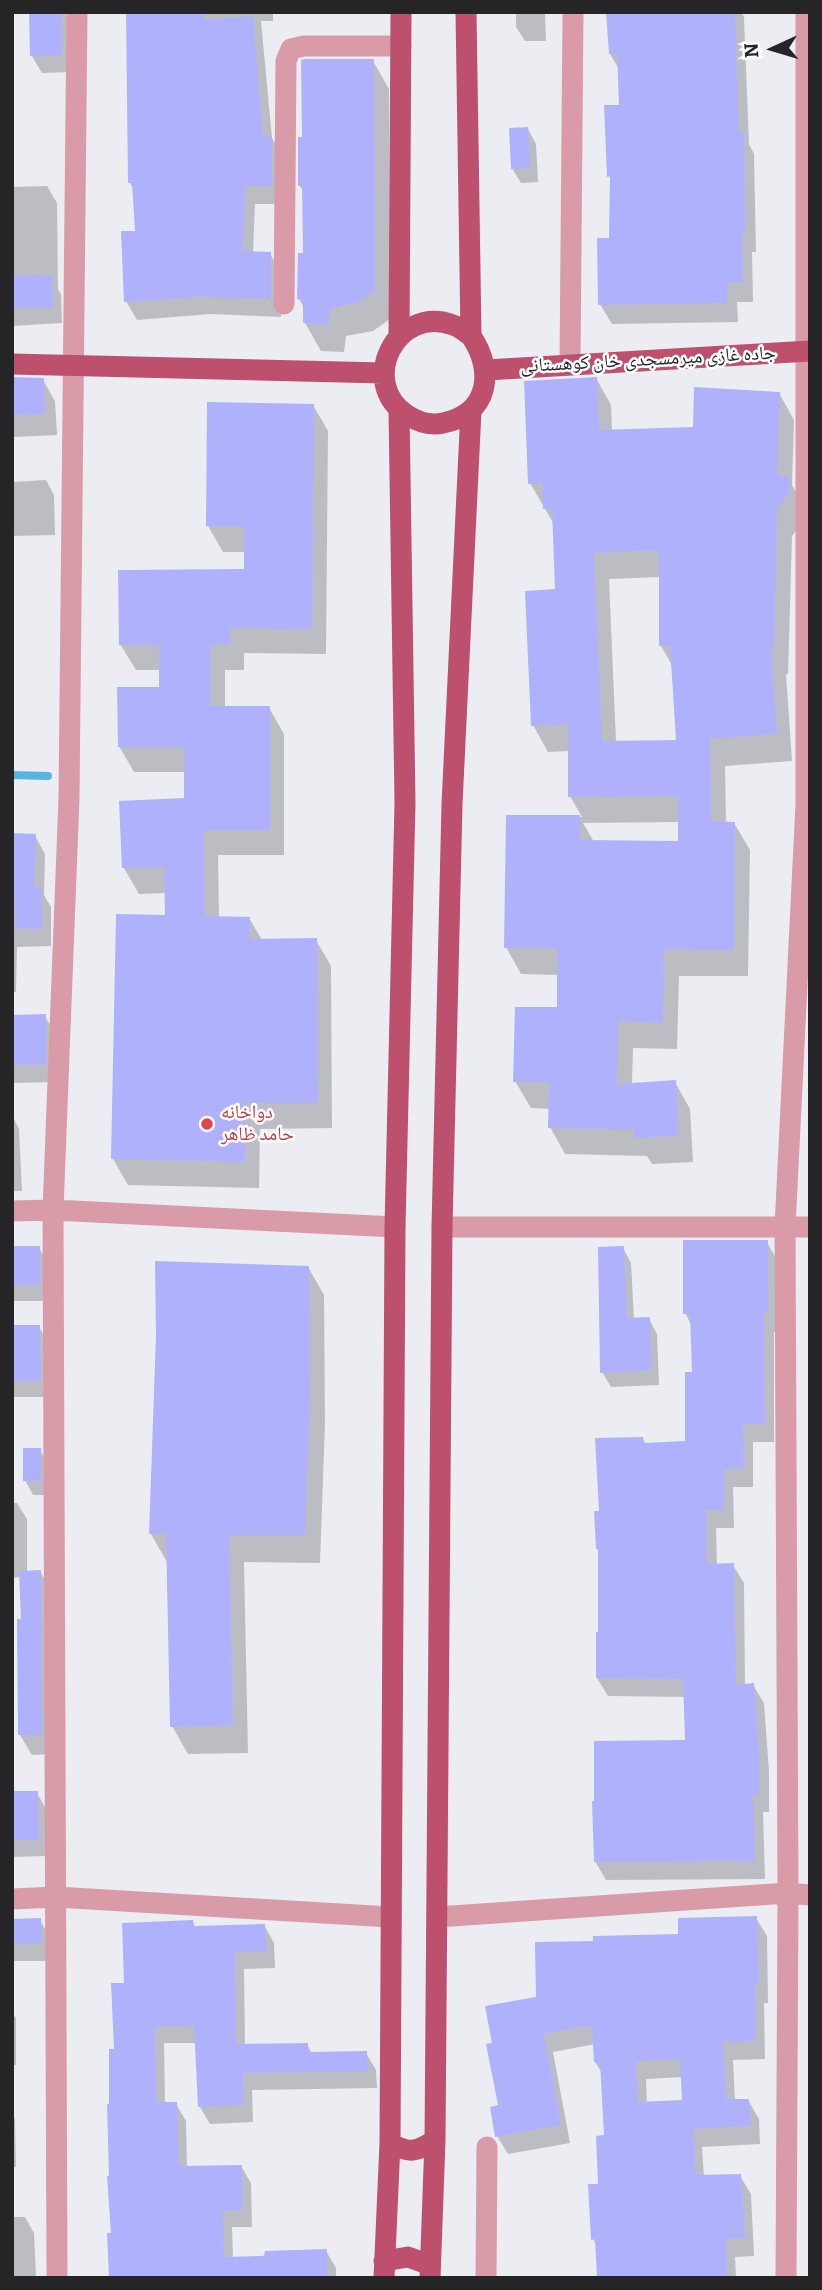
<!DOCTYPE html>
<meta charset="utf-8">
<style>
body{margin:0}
#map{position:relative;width:822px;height:2290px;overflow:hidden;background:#ecedf3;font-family:Bitter,serif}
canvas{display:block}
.frame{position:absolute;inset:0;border:14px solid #252528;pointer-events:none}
.north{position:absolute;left:738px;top:14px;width:70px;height:70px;-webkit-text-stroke:5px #fff;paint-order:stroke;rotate:266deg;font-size:19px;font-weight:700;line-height:28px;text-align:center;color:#252528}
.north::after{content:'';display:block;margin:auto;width:24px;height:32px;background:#252528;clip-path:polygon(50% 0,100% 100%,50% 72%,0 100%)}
</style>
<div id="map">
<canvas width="822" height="2290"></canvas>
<div class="frame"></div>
<div class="north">N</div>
</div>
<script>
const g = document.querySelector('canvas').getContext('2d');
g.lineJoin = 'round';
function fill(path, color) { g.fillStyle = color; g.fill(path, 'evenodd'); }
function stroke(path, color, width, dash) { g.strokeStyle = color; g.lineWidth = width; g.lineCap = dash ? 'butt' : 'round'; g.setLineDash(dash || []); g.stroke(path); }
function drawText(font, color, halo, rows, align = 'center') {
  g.font = font + ' Bitter,"Noto Naskh Arabic",serif'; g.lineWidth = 5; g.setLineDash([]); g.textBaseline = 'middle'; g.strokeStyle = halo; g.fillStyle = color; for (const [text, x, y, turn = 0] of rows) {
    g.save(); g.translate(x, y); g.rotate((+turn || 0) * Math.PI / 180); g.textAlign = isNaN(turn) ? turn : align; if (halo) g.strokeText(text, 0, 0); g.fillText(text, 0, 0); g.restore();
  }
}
fill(new Path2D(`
 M31,12H65L70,25L71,72L42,73L32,56Z
 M127,12H273V21H261L272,138L282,156L281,204H255L253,253L270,254L281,272V317L211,314L137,320L126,301L136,232L135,191L130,183Z
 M516,12H545L546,41H525L516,27Z
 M608,12H741L744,17L749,144L754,154L756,252H752L753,302H737L738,322L612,324L600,304L611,239L612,182L609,176L621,106L619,69L610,54Z
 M373,61L389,89L390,319L373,331L346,336L344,352L321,351L305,323V309L299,299L304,255V193L300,186L303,138Z
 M528,129L536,144L538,182L521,183L512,168Z
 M47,186L57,203L58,289L61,294L62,323L12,326V187Z
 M596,378L611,405L612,432L695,429L779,393L794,420L792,485L804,505L805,520L792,536L788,674H786L792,761L725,766L726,823H734L750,850L748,976H679L677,1049L633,1048L632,1085L675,1082L690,1109L693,1162L652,1164L647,1156L565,1154L550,1127V1109L531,1108L515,1081L558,1009L559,975L521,974L506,947L507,817H582L570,796V751L548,752L533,725L557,591L555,526L530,483ZM661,577V646L673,667L678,742H616L609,579ZM680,822L679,843L594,842L583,823Z
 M12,379L43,380L55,401L57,435L12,437Z
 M313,405L328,431L326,654L244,653V670H225V708H269L284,734V855H218L219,918H249L262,940H316L331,966L332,1128L260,1129L259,1188L128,1185L113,1159L166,917V893L139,894L124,868L186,800V772H134L119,746L161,689V670H136L120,644L245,571V552H223L208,526Z
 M46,480L54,495L55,535L12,536V482Z
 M12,677L14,716H12Z
 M12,835L35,836L45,854L44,895L51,907V946L17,947L16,992H12Z
 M12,1016H45L55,1034V1082L12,1083Z
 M12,1108L13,1117L19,1129L22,1191H12Z
 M767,1242L777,1260L778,1332H774V1442H753V1487H733L734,1528H716L717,1565H733L744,1583L745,1686L753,1685L764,1703L769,1771V1812H763L765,1879L606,1880L595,1861L596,1802L687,1742L686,1697L608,1696L597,1678L600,1634L599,1552L597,1548L601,1512L642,1438L646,1444L686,1443L693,1373L692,1326L685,1313Z
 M39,1248L49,1265V1301H12V1249Z
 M623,1248L631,1263L634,1320L649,1319L657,1334L659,1385L611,1387L602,1372Z
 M308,1267L324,1295L325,1423L320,1563L244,1562L248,1753L188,1754L172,1726L167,1562L151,1534Z
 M12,1327H39L49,1344V1397H12Z
 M40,1450L48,1464V1495H33L25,1480Z
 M12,1503H17L27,1519V1572H40L52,1591V1754L32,1755L20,1735L23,1621L21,1577L12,1578Z
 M12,1793H37L46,1809L47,1856L12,1857Z
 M756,1918L767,1936L768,2003H764L765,2059L733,2060L735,2101L748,2100L759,2119L760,2144L702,2147L704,2177L740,2176L751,2194L754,2256L735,2257L736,2278H598L597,2246L593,2239L606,2137L602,2073L595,2062V2044L553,2052L570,2143L508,2154L497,2136L500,2107L494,2044L595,1942L680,1936ZM683,2077L684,2102L647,2104L646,2079Z
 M12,1920H40L50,1938L51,1961H12Z
 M192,1922L196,1928L264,1925L274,1943L275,1968L244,1969L245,2046L307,2044L312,2054L366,2053L376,2070L377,2088L252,2090L253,2122L210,2124L200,2107L197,2043H164L165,2104H176L186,2121L187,2168L241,2166L251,2183L252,2227H232L233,2258L326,2251L336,2268V2278H111L113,2234L111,2105L115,2050L126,1985Z
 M12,2012L16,2018V2065H12Z
 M12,2114L15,2119L16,2167H12Z
 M12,2217H25L34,2233L36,2277L12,2278Z`), '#0003');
stroke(new Path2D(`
 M12,775L48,776`), '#57b4e0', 8);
fill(new Path2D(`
 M29,12H61L62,55L30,56Z
 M126,12H204V20L253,16L263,136H272V186H245L243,251L271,252V299L199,297L124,302L121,231H135L132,183H128Z
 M606,12H735L739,132H744L745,233H742L743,282L727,283V303L598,305L597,238H609L610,176L607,177L604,105H619L617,54H609Z
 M305,59H374L375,290L357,303L331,308L328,325L303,323V300L297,299L298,253H303L302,186H298V137H302L301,60Z
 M528,127L530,168L511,169L509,128Z
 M52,275L53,307L12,308V276Z
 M12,377L44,378L45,414L12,415Z
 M597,377L599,430L693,427L694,387L780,392L777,475L789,476L790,492L777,509L774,648L771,647L777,734L710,739L711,821L735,822L734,950L664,949L663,1023L618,1021L617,1084L676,1080L678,1136L634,1138V1130L548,1128L549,1082H513L515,1007H557V948H504L506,815H580V840L678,841V796L568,797V724L531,726L525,591L555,589L552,509H543L542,483L528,484L524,381ZM659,550V646H670L676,740L602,741L594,553Z
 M207,402L314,404L312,629L230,628V644L211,645V706H270V830H204L205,916L250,917L249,939L317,938L318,1103H246L245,1162L111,1159L116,914L165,915L164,867L122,868L119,801L184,798V747H118L117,687H159V645H119L118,570L244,569V526H206Z
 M12,833L36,834L34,888L41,887L42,929H15V903H12Z
 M46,1014V1064L12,1065V1015Z
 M683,1240H768V1314H764L765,1424H743L744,1469H724V1510H707V1564L734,1563L736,1685L754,1683L759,1751V1794H753L755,1861L594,1862L592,1801H594V1741L685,1740L683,1679L596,1678V1632H598V1549H596L594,1511H599L595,1438L643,1437L644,1443L685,1441V1372H692L690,1314H683Z
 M12,1246H40V1285H12Z
 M624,1246L627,1318L650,1317L652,1370L600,1373L598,1247Z
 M155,1261L309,1266L310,1394L305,1535H229L233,1725L170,1727L166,1534H149L156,1335Z
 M12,1325H40L41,1381H12Z
 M23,1448H41V1481H23Z
 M41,1570L42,1735H18L17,1619H21L19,1571Z
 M12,1791H38L39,1840H12Z
 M757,1916L759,1985H755L756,2041L723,2042L726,2099H749L751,2126L693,2129L696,2175L741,2174L745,2238L726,2239L727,2278H597L595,2239L591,2240L588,2184H598L596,2136L604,2135L600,2062H594L592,2025L544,2034L561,2125L495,2137L490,2107L498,2105L486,2044L492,2043L485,2006L536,1997L535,1942L593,1941V1936L678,1934V1918ZM680,2059L682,2100L638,2102L636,2061Z
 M41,1918L42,1943L12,1944V1919Z
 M193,1920L194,1926L265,1924L267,1951L235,1952L236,2044L308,2043V2052L367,2051L368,2071L243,2073L244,2105L198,2107L194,2026L155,2027L156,2102H177L179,2166L242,2165L243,2210L223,2211L224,2257L264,2256L265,2251L327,2249V2278H109L107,2233H111L107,2176H109L107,2104H109V2049H114L111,1983H124L122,1923Z`), '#afb1fd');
stroke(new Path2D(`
 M284,304L286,61L291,49L304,46H401
 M570,364L573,12
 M12,1211L53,1210L395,1227
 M442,1227H810
 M12,1899L56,1897L390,1917
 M437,1917L788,1893L810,1895
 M57,2278L53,1210L69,798L77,12
 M486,2278L487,2147
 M786,2278L788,1893L785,1227L806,804V12`), '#d99ba7', 21);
stroke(new Path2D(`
 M466,12L471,336C495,371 489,414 443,423C430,426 418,422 407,415C357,382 397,304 453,325C460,327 466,333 471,336
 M399,336L401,12
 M12,364L383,373
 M486,370L810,351
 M390,2143C409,2154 417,2152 435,2140
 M384,2261L408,2257L430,2265
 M384,2278L390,2143L395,1227L405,803L399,410
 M430,2278L435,2140L442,1227L452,804L471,410`), '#bd506d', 21);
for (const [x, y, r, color] of [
 [207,1124,7,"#e0444e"]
]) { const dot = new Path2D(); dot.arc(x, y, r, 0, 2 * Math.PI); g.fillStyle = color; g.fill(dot); stroke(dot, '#fff', 2.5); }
drawText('19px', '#252528', '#fff', [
 ["جاده غازی میرمسجدی خان کوهستانی",648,360,-3]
]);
drawText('19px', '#be3a42', '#fff', [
 ["دواخانه",221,1113],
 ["حامد ظاهر",221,1135]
], 'left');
</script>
